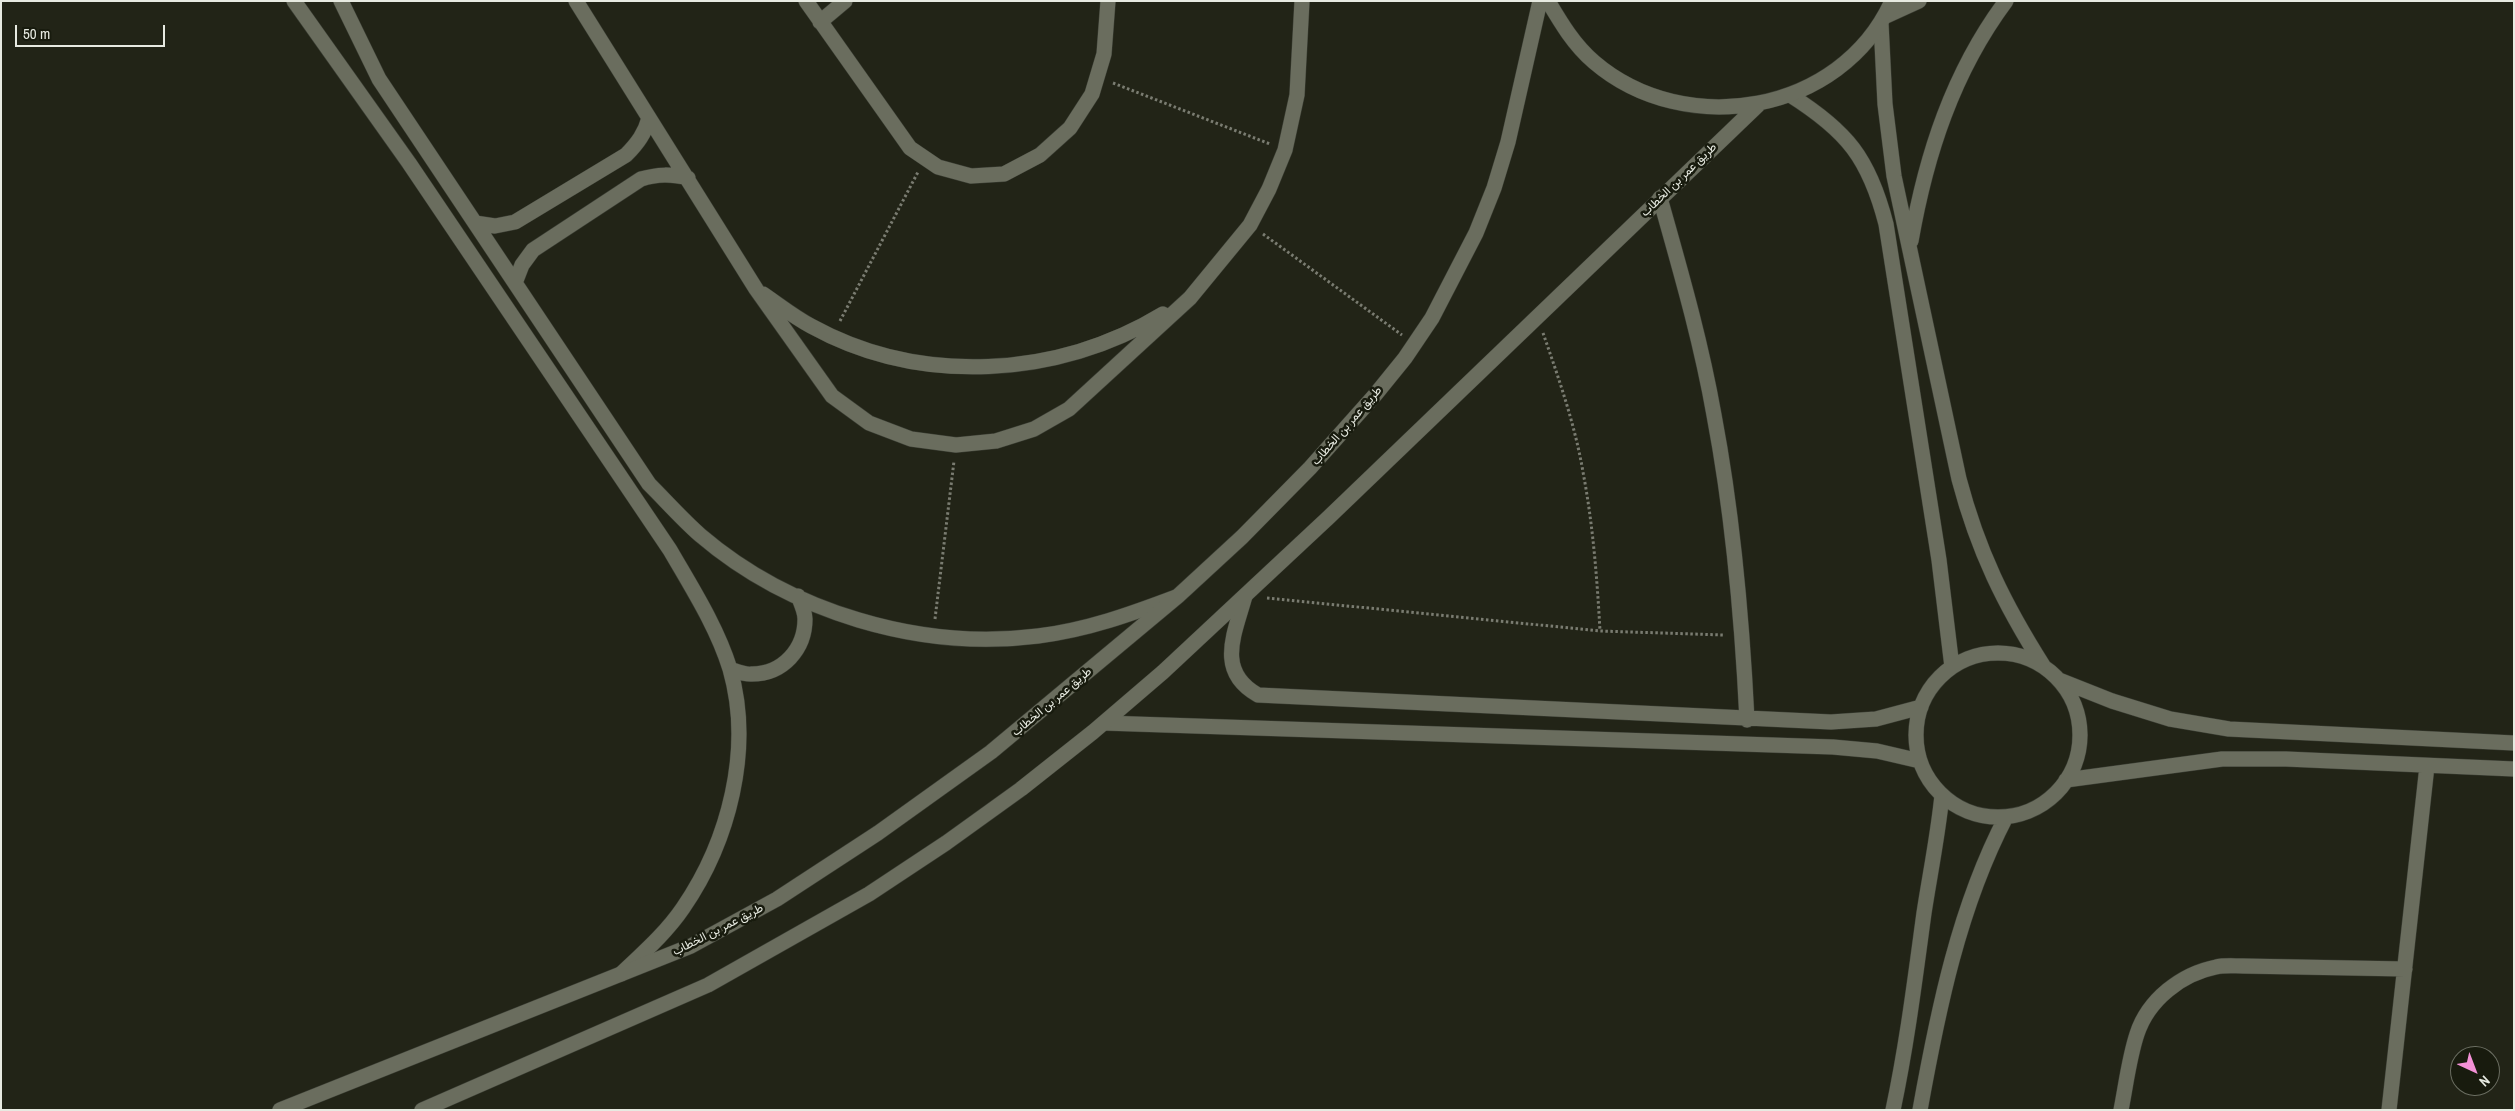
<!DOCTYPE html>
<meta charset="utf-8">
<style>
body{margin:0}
#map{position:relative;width:2515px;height:1111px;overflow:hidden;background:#222417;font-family:"Archivo Narrow",sans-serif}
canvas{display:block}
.frame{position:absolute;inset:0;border:2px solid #e7eae1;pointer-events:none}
.north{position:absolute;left:2450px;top:1046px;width:50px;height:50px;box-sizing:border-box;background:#181b0e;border:1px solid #6b6e62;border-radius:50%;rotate:137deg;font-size:14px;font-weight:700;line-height:20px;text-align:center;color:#e7eae1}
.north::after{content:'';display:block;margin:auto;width:18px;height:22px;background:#f391d6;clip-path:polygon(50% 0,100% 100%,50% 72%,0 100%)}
.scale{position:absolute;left:15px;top:25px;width:150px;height:22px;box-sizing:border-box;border:2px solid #e7eae1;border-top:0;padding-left:6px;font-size:15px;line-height:18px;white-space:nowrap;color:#e7eae1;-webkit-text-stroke:4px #181b0e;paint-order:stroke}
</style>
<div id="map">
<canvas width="2515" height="1111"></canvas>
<div class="frame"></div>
<div class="north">N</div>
<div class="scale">50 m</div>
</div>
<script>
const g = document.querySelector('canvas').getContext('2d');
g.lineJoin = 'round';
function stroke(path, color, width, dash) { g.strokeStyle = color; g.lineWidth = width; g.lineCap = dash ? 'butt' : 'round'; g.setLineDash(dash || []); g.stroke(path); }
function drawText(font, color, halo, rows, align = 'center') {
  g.font = font + ' "Archivo Narrow",Vazirmatn,sans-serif'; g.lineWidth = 5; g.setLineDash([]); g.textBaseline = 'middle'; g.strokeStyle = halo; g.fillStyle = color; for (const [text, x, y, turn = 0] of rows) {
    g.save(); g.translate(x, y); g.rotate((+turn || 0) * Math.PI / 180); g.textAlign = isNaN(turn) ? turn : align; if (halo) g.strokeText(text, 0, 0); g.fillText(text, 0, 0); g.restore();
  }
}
const street = new Path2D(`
 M294,1L409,163L670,550C692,588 717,627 730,669C753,749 729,841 683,908C666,933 643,953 621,974
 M341,1L379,79L649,484C666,501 682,519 700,535C790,612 920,651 1038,636C1087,630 1131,614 1176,597
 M576,1L756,289L832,396L869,423L911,439L956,445L996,441L1034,429L1069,409L1190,298L1250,225L1269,189L1285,150L1297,95L1302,1
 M806,1L910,148L938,167L971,176L1004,174L1040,155L1070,128L1092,94L1104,54L1108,1
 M820,22L845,1
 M1881,23L1885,104L1894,176L1959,479C1978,551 2004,604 2044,667
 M1790,95C1847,131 1869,158 1886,224L1939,560L1952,667
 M1660,198C1680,269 1701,341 1714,415C1733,515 1742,617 1747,720
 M475,223L495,226L515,222L626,155C638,143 645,133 649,118
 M1911,241C1926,155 1953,72 2006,1
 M515,283L522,265L533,250L641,179C658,174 671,174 688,178
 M763,294C779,305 794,317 811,326C920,386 1058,378 1163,314
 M1245,596C1235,633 1215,671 1258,695L1831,722L1876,719L1921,707
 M1916 735a82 82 0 1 1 164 0a82 82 0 1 1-164 0Z
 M730,669C736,671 745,675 752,674C783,674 805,649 805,619C805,612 801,603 798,596
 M2059,680L2112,701L2170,719L2229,729L2514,743
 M1104,723L1833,747L1877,751L1920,761
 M2066,780L2222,759H2286L2514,769
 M1893,1110C1907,1044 1915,979 1924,913C1930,874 1938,835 1942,795
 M1920,1110C1938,1010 1959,907 2006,817
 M2121,1110C2126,1085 2129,1058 2137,1034C2148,1000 2181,974 2216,967C2224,965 2234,966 2243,966L2405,969
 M2389,1110L2427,766`);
const secondary = new Path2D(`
 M1548,1C1561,23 1574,45 1594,62C1685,140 1841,114 1892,1
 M1884,17L1919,1
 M280,1110L691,946L777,899L878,833L991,752L1178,596L1242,537L1310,468L1375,395L1405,358L1432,318L1476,233L1494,188L1508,142L1540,1
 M422,1110L708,985L869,894L946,843L1021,789L1093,732L1163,672L1329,517L1758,105`);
stroke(street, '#3b3e34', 16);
stroke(secondary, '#3b3e34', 16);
stroke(new Path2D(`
 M1113,83L1270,144
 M1263,234L1402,335
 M840,321L918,172
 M1543,333C1559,379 1575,425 1583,472C1593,525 1597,577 1600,631
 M1267,598L1600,631L1724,635
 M935,619L954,461`), '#7a7c71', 3, [2.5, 2.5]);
stroke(street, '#6a6d5e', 15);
stroke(secondary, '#6a6d5e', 15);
drawText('12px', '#e7eae1', '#181b0e', [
 ["طريق عمر بن الخطاب",1679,180,-44],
 ["طريق عمر بن الخطاب",1347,426,-49],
 ["طريق عمر بن الخطاب",1052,702,-40],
 ["طريق عمر بن الخطاب",718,930,-27]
]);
</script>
